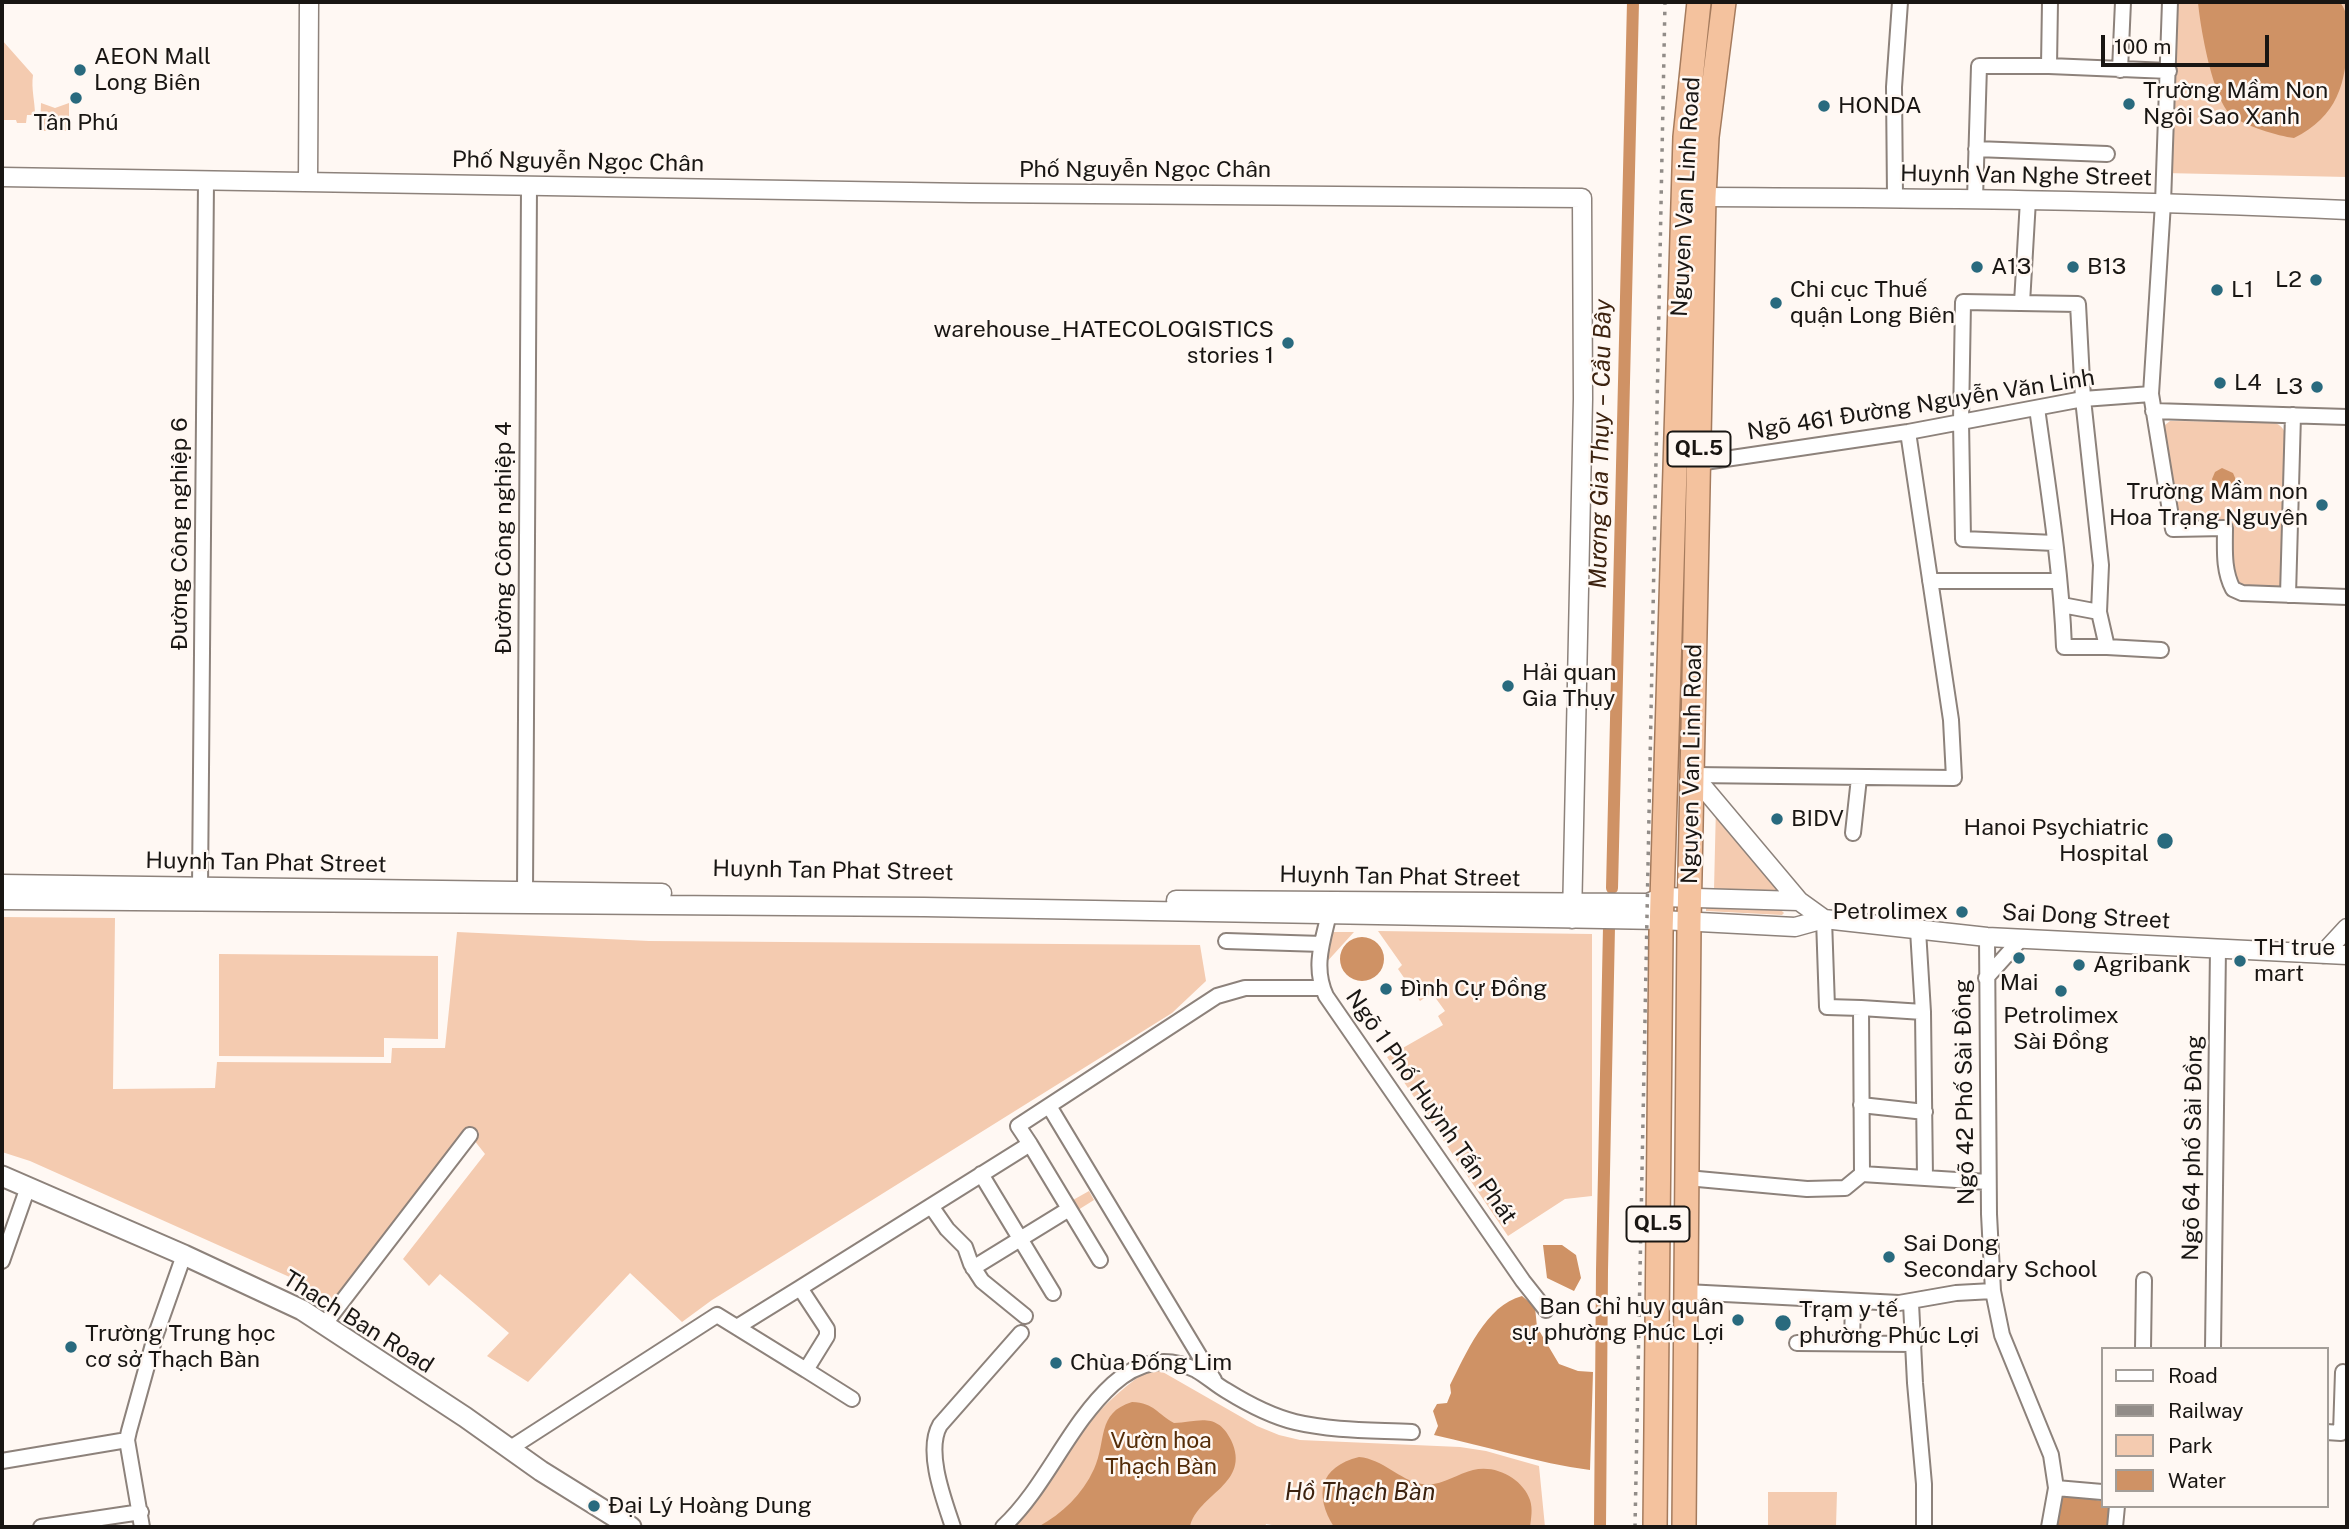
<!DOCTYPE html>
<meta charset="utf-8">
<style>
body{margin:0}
#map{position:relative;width:2349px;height:1529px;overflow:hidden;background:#fff8f3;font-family:"Public Sans",sans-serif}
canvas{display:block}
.frame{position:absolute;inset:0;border:4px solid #191613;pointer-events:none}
.legend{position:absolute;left:2101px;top:1347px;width:228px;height:161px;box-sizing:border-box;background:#fff8f3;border:2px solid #a39e99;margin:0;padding:9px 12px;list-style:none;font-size:21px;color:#191613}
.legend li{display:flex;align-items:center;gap:14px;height:35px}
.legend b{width:35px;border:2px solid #a39e99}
.scale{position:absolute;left:2101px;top:35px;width:168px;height:32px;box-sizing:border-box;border:4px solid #191613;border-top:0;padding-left:9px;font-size:21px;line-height:24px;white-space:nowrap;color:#191613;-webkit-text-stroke:5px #fff8f3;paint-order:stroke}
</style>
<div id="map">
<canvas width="2349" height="1529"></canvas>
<div class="frame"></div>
<ul class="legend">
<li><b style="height:9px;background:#fff"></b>Road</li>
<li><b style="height:9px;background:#918c88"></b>Railway</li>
<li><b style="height:19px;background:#f4cbb0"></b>Park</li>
<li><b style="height:19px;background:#cf9265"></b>Water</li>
</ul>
<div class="scale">100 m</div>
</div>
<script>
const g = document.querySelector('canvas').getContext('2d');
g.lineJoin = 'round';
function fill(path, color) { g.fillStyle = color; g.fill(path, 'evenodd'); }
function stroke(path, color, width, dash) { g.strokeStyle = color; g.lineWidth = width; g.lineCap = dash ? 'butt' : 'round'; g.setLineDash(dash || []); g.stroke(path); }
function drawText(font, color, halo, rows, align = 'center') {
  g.font = font + ' "Public Sans",sans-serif'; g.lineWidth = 5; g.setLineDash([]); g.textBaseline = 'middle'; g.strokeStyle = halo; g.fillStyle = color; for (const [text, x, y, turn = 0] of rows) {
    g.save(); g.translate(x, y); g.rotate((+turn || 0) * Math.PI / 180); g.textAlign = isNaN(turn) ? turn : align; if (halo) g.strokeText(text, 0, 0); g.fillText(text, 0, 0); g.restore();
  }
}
fill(new Path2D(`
 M2167,2H2347V177L2164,173Z
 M2,40L33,75C31,89 35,101 35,115H27L26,123H17L16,120H2Z
 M41,103L55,108L69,103V131H40Z
 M2170,421L2272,422C2283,425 2285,431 2288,441L2280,588L2237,589L2232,582L2230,531L2180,528L2176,521L2163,436L2165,425Z
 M1716,805L1785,892L1714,890Z
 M1706,906L1780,909L1784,913L1782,915L1706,911Z
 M2,917L115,918L113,1089L215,1088L217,1062L391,1063L392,1048H445L457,932L649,941L1200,945L1206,981L1172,1013L712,1300L682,1322L630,1273L528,1382L487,1356L509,1333L440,1274L429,1286L403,1259L485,1154L470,1135L338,1307L303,1283L30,1161L2,1152Z
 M1378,931L1592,934V1196L1565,1199L1508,1236L1387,1057L1443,1025L1438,1016L1445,1011L1432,993L1420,1001L1398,969L1402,965Z
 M1331,932H1354L1324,965Z
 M219,954L438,956V1039L384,1038V1057L219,1056Z
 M1089,1191L1094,1200L1078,1210L1073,1200Z
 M1147,1371H1161L1257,1426L1279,1435L1300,1440L1460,1447L1486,1451L1539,1466L1545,1527H1283L1266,1524L1265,1527H1010C1050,1473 1089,1409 1147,1371Z
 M1768,1492H1837L1836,1527H1768Z`), '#f4cbb0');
fill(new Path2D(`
 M2198,2H2340C2349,14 2347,24 2347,38C2347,83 2337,117 2294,138C2278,136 2245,126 2232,116C2213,101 2200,26 2198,2Z
 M2222,468L2233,473L2236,480L2231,490L2224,493L2216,490L2212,479L2215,472Z
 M1340 959a22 22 0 1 1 44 0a22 22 0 1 1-44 0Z
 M1543,1245H1562L1576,1255L1581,1278L1574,1291L1547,1278Z
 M1522,1296L1535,1307L1537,1327L1559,1364L1578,1371L1593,1372L1590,1470C1537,1463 1486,1446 1434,1435L1438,1426L1433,1411L1437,1404L1447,1403L1451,1393L1450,1385C1466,1354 1486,1305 1522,1296Z
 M1132,1402C1155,1403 1157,1414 1174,1423C1197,1422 1217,1411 1231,1440C1252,1484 1197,1494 1190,1527H1038C1063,1513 1082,1495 1094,1469C1107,1441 1096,1413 1132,1402Z
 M1359,1457C1383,1459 1399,1480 1422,1484C1441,1487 1456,1474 1473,1470C1496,1464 1523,1479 1530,1500C1533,1509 1531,1519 1530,1527H1334C1314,1495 1319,1467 1359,1457Z
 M2065,1495L2102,1501V1506H2111L2109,1527H2057L2062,1499Z`), '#cf9265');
stroke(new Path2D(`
 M1612,888L1633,2
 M1600,1527L1602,1270L1609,927`), '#cf9265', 12);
const minor = new Path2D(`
 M2170,2L2163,203L2151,394L2173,529L2225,528C2225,549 2223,570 2233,589L2242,593L2347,597
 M2049,66L2050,2
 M2120,70L2123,2
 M1976,149L2107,154
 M1895,197L1894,87L1900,2
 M1975,199L1979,66H2049L2169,71
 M2022,303L2028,200
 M2037,408C2048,488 2061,567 2064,647H2107L2099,612L2101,565L2083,399L2078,304L1963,302L1961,421L1963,539L2055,543
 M2153,411L2347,417
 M1698,463L1908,432L2083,399L2151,394
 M1930,581H2059
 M2288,595L2293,415
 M2062,605L2099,612
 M2107,647L2161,650
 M1693,775L1954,778L1951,720L1908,432
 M1853,833L1859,778
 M200,887L206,181
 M525,891L529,186
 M1329,914C1322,943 1313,968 1326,996L1523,1281L1546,1310
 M1824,919L1827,1007L1861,1008L1862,1174
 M1918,930L1923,1012L1925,1178
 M1987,937L1989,1214L1993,1291L2002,1335L2051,1455L2056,1488L2049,1527
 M1226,941L1322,944
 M1986,978L2021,939
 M1861,1008L1923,1012
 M1861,1105L1925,1112
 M1049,1106L1214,1380
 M1030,1144L1018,1126L1217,996L1245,988H1322
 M981,1174L1053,1293
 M1687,1178L1807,1189L1845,1188L1862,1174L1988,1182
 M931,1206L947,1229L965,1247L971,1264L982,1281L1025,1316
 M2,1261L28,1187
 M973,1268L1069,1209
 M1686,1292L1899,1303L1956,1293L1993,1291
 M1911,1303L1915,1383L1924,1484V1527
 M324,1325L470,1135
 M737,1327L800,1288
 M1797,1343L1914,1344
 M1852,1343L1853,1301
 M2143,1349L2144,1280
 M2213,1349L2218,948
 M852,1399L806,1370L827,1336V1329L800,1288L1030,1144L1100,1260
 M2326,1432L2341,1433L2343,1372
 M509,1449L717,1315L806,1370
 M2,1461L127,1440
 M2056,1488L2102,1492
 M41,1527L141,1512
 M142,1527L127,1440L129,1431L155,1337L184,1255
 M953,1527C944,1500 925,1451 940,1425L1021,1333
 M1003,1527C1046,1487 1068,1425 1113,1384C1138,1362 1165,1355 1196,1370C1207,1376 1216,1385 1227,1391C1248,1404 1271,1416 1295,1422C1333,1431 1373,1430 1412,1432
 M2115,1527L2117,1506`);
const tertiary = new Path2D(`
 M2,177L970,193L1582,198L1583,399L1572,919
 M308,182L309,2
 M1704,197C1919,198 2133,200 2347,210
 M1693,775L1799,901
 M2,884L662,893
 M2,900L924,907L1661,920L1795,927L1824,919L1987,937L2347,955
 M1176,900L1648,903L1662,897L1799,901L1824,919
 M2323,954L2347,928`);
const secondary = new Path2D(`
 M2,1176L184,1255L302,1310L465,1417L541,1471L631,1527`);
const trunk = new Path2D(`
 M1655,1527L1661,933L1685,137L1699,2
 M1684,1527L1689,922L1704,197L1707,137L1724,2`);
stroke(minor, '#8d827b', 18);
stroke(tertiary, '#8d827b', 21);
stroke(secondary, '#8d827b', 23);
stroke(trunk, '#a57b5d', 26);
stroke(minor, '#fff', 14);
stroke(tertiary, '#fff', 18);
stroke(secondary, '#fff', 19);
stroke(trunk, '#f4c29e', 23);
stroke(new Path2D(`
 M1635,1527L1665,2`), '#918c88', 3.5, [3.5, 7]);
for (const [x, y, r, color] of [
 [80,70,7,"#296a7e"],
 [76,98,7,"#296a7e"],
 [2129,104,7,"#296a7e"],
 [1824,106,7,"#296a7e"],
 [1977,267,7,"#296a7e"],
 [2073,267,7,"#296a7e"],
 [2316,280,7,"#296a7e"],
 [2217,290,7,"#296a7e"],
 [1776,303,7,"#296a7e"],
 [1288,343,7,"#296a7e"],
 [2220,383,7,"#296a7e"],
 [2317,387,7,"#296a7e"],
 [2322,505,7,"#296a7e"],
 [1508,686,7,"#296a7e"],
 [1777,819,7,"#296a7e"],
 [2165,841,9,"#296a7e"],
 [1962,912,7,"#296a7e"],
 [2019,958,7,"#296a7e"],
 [2240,961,7,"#296a7e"],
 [2079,965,7,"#296a7e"],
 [1386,989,7,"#296a7e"],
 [2061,991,7,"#296a7e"],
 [1889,1257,7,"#296a7e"],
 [1738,1320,7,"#296a7e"],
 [1783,1323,9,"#296a7e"],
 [71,1347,7,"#296a7e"],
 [1056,1363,7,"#296a7e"],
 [594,1506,7,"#296a7e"]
]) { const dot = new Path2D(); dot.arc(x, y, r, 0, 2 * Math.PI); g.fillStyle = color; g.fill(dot); stroke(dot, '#fff8f3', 2.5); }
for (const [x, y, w] of [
 [1699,449,63],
 [1658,1224,63]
]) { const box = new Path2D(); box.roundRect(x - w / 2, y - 17.5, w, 35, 5); g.fillStyle = '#fff8f3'; g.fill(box); stroke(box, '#191613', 2); }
drawText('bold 21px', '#191613', null, [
 ["QL.5",1699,449],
 ["QL.5",1658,1224]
]);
drawText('23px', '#191613', '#fff8f3', [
 ["AEON Mall",94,57],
 ["Long Biên",94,83],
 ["Trường Mầm Non",2143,91],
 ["Ngôi Sao Xanh",2143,117],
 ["HONDA",1838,106],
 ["Tân Phú",76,123,"center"],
 ["A13",1991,267],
 ["B13",2087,267],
 ["L2",2302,280,"right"],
 ["Chi cục Thuế",1790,290],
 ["quận Long Biên",1790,316],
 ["L1",2231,290],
 ["warehouse_HATECOLOGISTICS",1274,330,"right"],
 ["stories 1",1274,356,"right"],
 ["L4",2234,383],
 ["L3",2303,387,"right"],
 ["Trường Mầm non",2308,492,"right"],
 ["Hoa Trạng Nguyên",2308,518,"right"],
 ["Hải quan",1522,673],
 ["Gia Thụy",1522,699],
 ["BIDV",1791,819],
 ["Hanoi Psychiatric",2149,828,"right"],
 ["Hospital",2149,854,"right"],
 ["Petrolimex",1948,912,"right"],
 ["TH true",2254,948],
 ["mart",2254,974],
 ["Agribank",2093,965],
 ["Mai",2019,983,"center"],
 ["Đình Cự Đồng",1400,989],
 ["Petrolimex",2061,1016,"center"],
 ["Sài Đồng",2061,1042,"center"],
 ["Sai Dong",1903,1244],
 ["Secondary School",1903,1270],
 ["Ban Chỉ huy quân",1724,1307,"right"],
 ["sự phường Phúc Lợi",1724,1333,"right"],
 ["Trạm y tế",1799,1310],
 ["phường Phúc Lợi",1799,1336],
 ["Trường Trung học",85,1334],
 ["cơ sở Thạch Bàn",85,1360],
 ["Chùa Đống Lim",1070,1363],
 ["Đại Lý Hoàng Dung",608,1506]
], 'left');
drawText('23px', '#191613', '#fff8f3', [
 ["Phố Nguyễn Ngọc Chân",578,162,1],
 ["Phố Nguyễn Ngọc Chân",1145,170],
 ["Huynh Van Nghe Street",2026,176,1],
 ["Nguyen Van Linh Road",1686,197,-87],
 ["Ngõ 461 Đường Nguyễn Văn Linh",1921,405,-9],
 ["Đường Công nghiệp 6",180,534,-90],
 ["Đường Công nghiệp 4",504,538,-90],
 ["Nguyen Van Linh Road",1692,764,-89],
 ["Huynh Tan Phat Street",266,863,1],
 ["Huynh Tan Phat Street",833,871,1],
 ["Huynh Tan Phat Street",1400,877,1],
 ["Sai Dong Street",2086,917,3],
 ["Ngõ 42 Phố Sài Đồng",1965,1092,-91],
 ["Ngõ 1 Phố Huỳnh Tấn Phát",1431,1107,55],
 ["Ngõ 64 phố Sài Đồng",2193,1148,-89],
 ["Thach Ban Road",358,1322,32]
]);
drawText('23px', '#542c08', '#fff8f3', [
 ["Vườn hoa",1161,1441],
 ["Thạch Bàn",1161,1467]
]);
drawText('italic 24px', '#3c220f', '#fff8f3', [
 ["Mương Gia Thụy – Cầu Bây",1601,444,-89],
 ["Hồ Thạch Bàn",1360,1493]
]);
</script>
